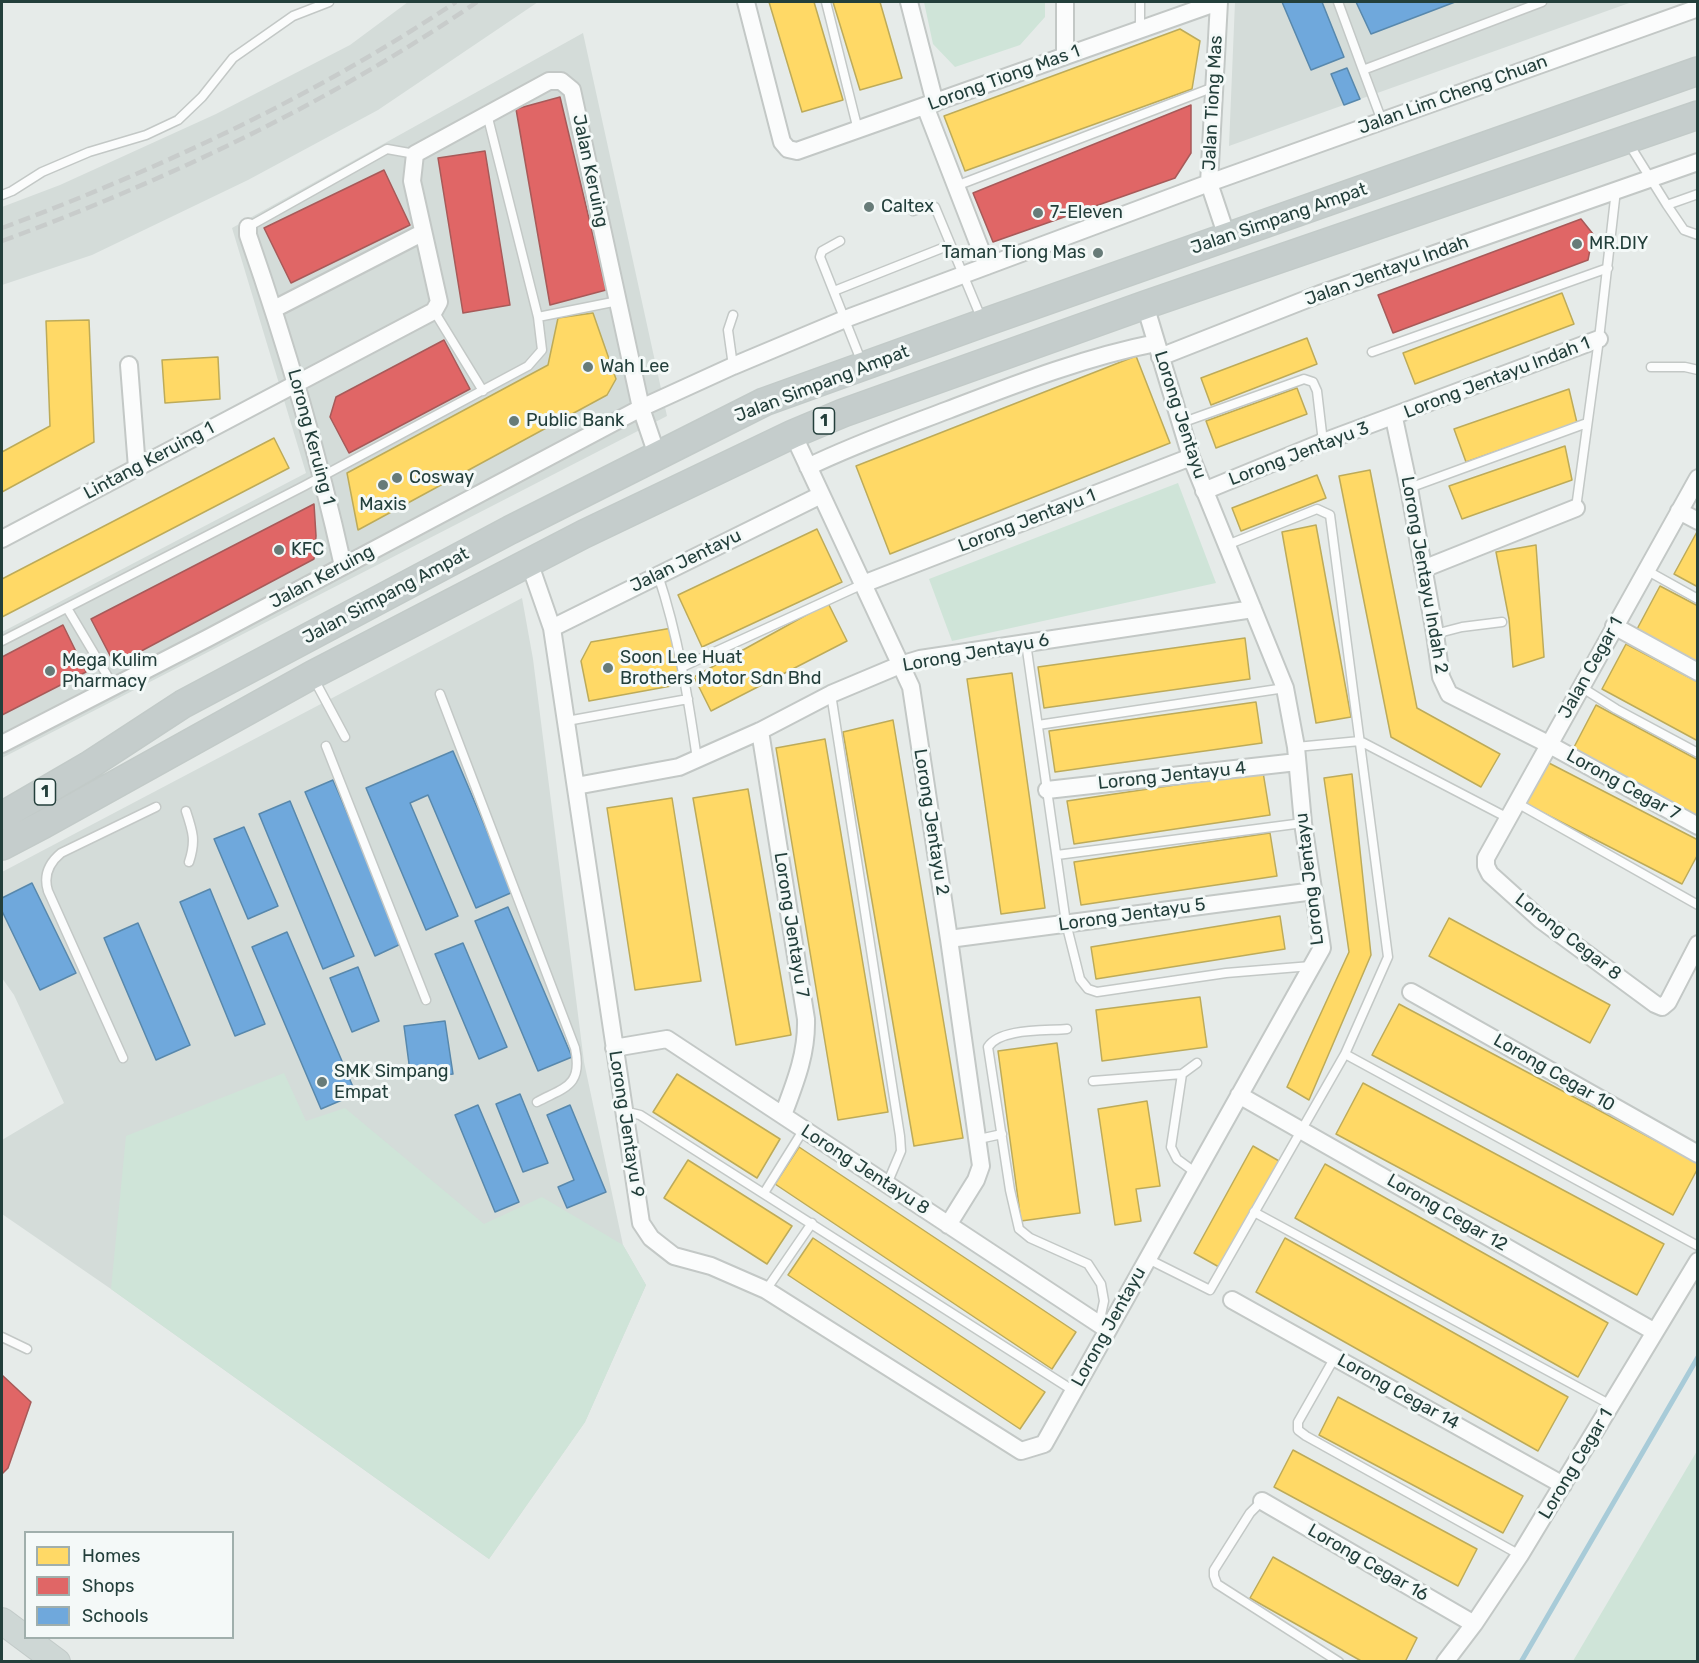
<!DOCTYPE html>
<style>
body{margin:0}
#map{position:relative;width:1699px;height:1663px;overflow:hidden;background:#e6ebe9;font-family:Rubik,sans-serif}
canvas{display:block}
.frame{position:absolute;inset:0;border:3px solid #233f3b;pointer-events:none}
.legend{position:absolute;left:24px;top:1531px;width:210px;height:108px;box-sizing:border-box;background:#f4f9f8;border:2px solid #a0afac;margin:0;padding:8px 10px;list-style:none;font-size:18px;color:#233f3b}
.legend li{display:flex;align-items:center;gap:12px;height:30px}
.legend b{width:30px;border:2px solid #a0afac}
</style>
<div id="map">
<canvas width="1699" height="1663"></canvas>
<div class="frame"></div>
<ul class="legend">
<li><b style="height:16px;background:#ffd966"></b>Homes</li>
<li><b style="height:16px;background:#e06666"></b>Shops</li>
<li><b style="height:16px;background:#6fa8dc"></b>Schools</li>
</ul>
</div>
<script>
const g = document.querySelector('canvas').getContext('2d');
g.lineJoin = 'round';
function fill(path, color) { g.fillStyle = color; g.fill(path, 'evenodd'); }
function stroke(path, color, width, dash) { g.strokeStyle = color; g.lineWidth = width; g.lineCap = dash ? 'butt' : 'round'; g.setLineDash(dash || []); g.stroke(path); }
function drawText(font, color, halo, rows, align = 'center') {
  g.font = font + ' Rubik,sans-serif'; g.lineWidth = 6; g.setLineDash([]); g.textBaseline = 'middle'; g.strokeStyle = halo; g.fillStyle = color; for (const [text, x, y, turn = 0] of rows) {
    g.save(); g.translate(x, y); g.rotate((+turn || 0) * Math.PI / 180); g.textAlign = isNaN(turn) ? turn : align; if (halo) g.strokeText(text, 0, 0); g.fillText(text, 0, 0); g.restore();
  }
}
fill(new Path2D(`
 M408,2H538L378,110L248,180L92,255L2,285V207L60,185L216,114L350,45Z
 M1235,2H1632L1229,146Z
 M583,33L667,416L2,758V632L306,473L232,228Z
 M522,598L533,659L584,1062L623,1245L646,1285L585,1422L489,1559L111,1289L2,1214V1140L64,1103L14,995L2,978V872Z`), '#d4dcd9');
fill(new Path2D(`
 M924,2H1045V17L1020,45L955,67L933,44Z
 M1178,483L1216,583L952,641L929,579Z
 M284,1073L306,1121L345,1108L484,1224L542,1197L623,1245L646,1285L585,1422L489,1559L111,1289L126,1136Z
 M1697,1451V1661H1573Z`), '#cfe4d8');
const homes = new Path2D(`
 M769,2H814L843,100L802,112Z
 M833,2H880L902,78L860,90Z
 M1180,29L1200,41L1192,89L965,171L944,116Z
 M1562,293L1574,324L1415,384L1403,353Z
 M593,313L616,379L607,395L358,530L347,473L548,365L558,318Z
 M89,320L94,442L2,492V452L50,426L46,321Z
 M1307,338L1317,364L1211,405L1201,378Z
 M1136,356L1170,443L890,554L856,466Z
 M218,357L220,399L165,403L162,360Z
 M1297,388L1307,414L1216,448L1206,421Z
 M1569,389L1577,423L1466,462L1454,429Z
 M274,438L289,468L2,617V579Z
 M1565,446L1572,480L1462,519L1449,486Z
 M1370,470L1417,708L1500,754L1481,787L1391,737L1339,476Z
 M1317,475L1326,498L1241,531L1232,508Z
 M1316,525L1351,717L1316,723L1282,532Z
 M817,529L842,582L702,647L678,595Z
 M1698,530V587L1674,574Z
 M1536,545L1544,657L1513,667L1509,619L1496,552Z
 M1660,586L1698,606V664L1636,631Z
 M828,603L847,641L711,711L694,677Z
 M672,628L682,684L589,701L581,661L591,642Z
 M1245,638L1250,679L1044,708L1038,667Z
 M1626,644L1698,682V741L1602,689Z
 M1012,673L1045,908L1001,914L967,679Z
 M1256,702L1262,743L1055,772L1049,731Z
 M1596,705L1698,760V818L1572,751Z
 M893,720L963,1138L914,1146L843,732Z
 M825,739L888,1112L838,1120L776,748Z
 M1547,762L1698,840V854L1682,884L1526,804Z
 M1263,772L1270,815L1074,844L1067,801Z
 M1352,774L1371,955L1309,1100L1287,1087L1349,952L1324,778Z
 M748,789L791,1035L736,1045L693,798Z
 M672,798L701,981L635,990L607,808Z
 M1270,833L1277,876L1081,905L1074,862Z
 M1280,916L1285,949L1096,979L1091,947Z
 M1449,918L1610,1005L1590,1043L1429,956Z
 M1200,997L1207,1047L1102,1061L1096,1010Z
 M1399,1004L1698,1163V1168L1673,1215L1372,1055Z
 M1057,1043L1080,1213L1021,1221L998,1051Z
 M677,1074L780,1139L757,1178L653,1112Z
 M1363,1083L1664,1244L1637,1295L1336,1134Z
 M1147,1101L1160,1186L1136,1189L1141,1221L1115,1225L1098,1109Z
 M1253,1146L1279,1161L1219,1267L1194,1253Z
 M799,1147L1076,1332L1052,1369L775,1184Z
 M688,1160L792,1226L767,1264L664,1198Z
 M1325,1164L1608,1323L1578,1377L1295,1218Z
 M813,1238L1045,1392L1020,1429L788,1275Z
 M1285,1238L1568,1397L1538,1451L1256,1292Z
 M1338,1397L1523,1496L1503,1533L1319,1435Z
 M1293,1450L1477,1549L1458,1586L1274,1487Z
 M1273,1557L1417,1638L1405,1662H1363L1250,1598Z`);
fill(homes, '#ffd966');
stroke(homes, '#bdab59', 1.5);
const shops = new Path2D(`
 M560,97L606,290L550,305L516,109Z
 M1191,105V153L1175,178L993,242L973,193Z
 M485,151L510,305L463,313L438,158Z
 M384,170L410,225L291,283L264,228Z
 M1581,219L1593,234L1588,260L1393,333L1378,295Z
 M444,340L470,389L349,453L330,417L336,397Z
 M314,504L316,536L314,559L115,665L91,619Z
 M63,625L86,672L2,715V657Z
 M2,1375L31,1402L8,1468L2,1474Z`);
fill(shops, '#e06666');
stroke(shops, '#a75a59', 1.5);
const schools = new Path2D(`
 M1282,2H1322L1344,57L1311,70Z
 M1356,2H1455L1371,34Z
 M1347,68L1360,99L1344,105L1331,74Z
 M453,751L513,892L476,908L428,795L410,803L458,916L426,930L366,788Z
 M333,780L403,943L375,956L305,792Z
 M290,801L354,956L323,969L259,814Z
 M244,827L278,906L248,919L214,839Z
 M32,883L76,973L40,990L2,911V898Z
 M210,889L265,1024L235,1036L180,902Z
 M508,907L572,1057L538,1071L475,921Z
 M138,923L190,1045L156,1060L104,938Z
 M287,932L356,1094L321,1109L252,947Z
 M463,943L507,1047L479,1059L435,954Z
 M358,967L379,1021L352,1032L330,978Z
 M445,1021L453,1074L411,1079L404,1026Z
 M520,1094L548,1163L523,1172L496,1104Z
 M478,1105L519,1202L495,1212L455,1115Z
 M570,1105L606,1192L567,1208L558,1187L574,1180L547,1115Z`);
fill(schools, '#6fa8dc');
stroke(schools, '#5888ac', 1.5);
stroke(new Path2D(`
 M1521,1662L1698,1357`), '#a8cbd8', 5);
const service = new Path2D(`
 M826,2L858,130
 M1140,2V29
 M1338,2L1363,70
 M1382,121L1363,70L1542,2
 M1629,144L1667,205L1698,194
 M956,186L1214,87
 M2,195L12,191L42,172L89,152L146,135L178,120L202,97L233,58L293,16L329,2
 M1667,205L1684,230L1698,235
 M913,211L929,205L935,207L982,320
 M248,227L387,149L415,154
 M840,241L822,251L820,257L862,363
 M834,291L950,245
 M434,311L483,391
 M733,315L728,330L733,366
 M538,317L618,301
 M1372,352L1608,268
 M1651,367H1685L1698,370
 M1181,423L1304,379L1313,382L1317,391L1323,442
 M1409,488L1587,423
 M1576,508L1599,339L1616,190
 M1646,570L1698,599
 M658,575C678,635 688,697 697,759
 M67,608L114,687
 M1435,634L1462,627L1502,622
 M2,641L304,486L528,366L542,350L538,317L487,114
 M1026,643L1066,923L1080,979L1088,989L1097,992L1226,973L1311,966
 M682,667L863,584
 M314,679L345,737
 M1581,687L1616,709L1698,753
 M440,694L575,1048C583,1086 565,1087 537,1102
 M831,694L900,1136L901,1151L887,1184
 M567,721L688,699
 M1038,725L1285,688
 M326,746L426,1000
 M1296,747L1360,741L1508,818
 M1517,803L1698,905
 M186,811C193,832 196,841 189,862
 M1057,855L1303,823
 M1067,1029C1045,1031 1000,1028 988,1047L1010,1190L1019,1229L1030,1238L1088,1264L1101,1284L1104,1301L1099,1324
 M1345,1054L1698,1246
 M123,1058L48,891C43,875 49,863 61,853L156,807
 M1093,1081L1182,1074
 M626,1117L632,1113L640,1115L1074,1391
 M979,1139L1002,1134
 M1196,1173L1177,1159L1171,1147L1182,1074L1197,1063
 M764,1193L804,1129
 M1254,1212L1611,1405
 M1148,1259L1210,1290L1345,1054L1388,957L1330,515L1317,509L1227,545
 M766,1290L812,1223
 M2,1337L27,1349
 M1335,1357L1298,1422V1430L1306,1436L1520,1555
 M1262,1501L1250,1513L1214,1570V1576L1217,1584L1339,1662`);
const minor = new Path2D(`
 M746,2L782,142L788,149L797,151L1218,2
 M909,2L935,103
 M1219,2L1209,183L1227,237
 M1065,56V2
 M925,106L987,266
 M248,227V235C286,344 318,453 343,566
 M274,309L422,233
 M1160,357L1320,294L1698,162
 M129,365L137,468
 M1394,418L1409,488L1435,634L1441,677L1449,694L1548,744L1698,826
 M793,434L911,687L949,939L981,1166L976,1180L948,1225
 M808,467C853,445 901,428 948,410C1016,384 1085,357 1156,343
 M1698,478L1486,858V866L1490,874L1541,920L1655,1004L1662,1007L1668,1002L1698,944
 M1204,491L1323,442L1599,339
 M1679,511L1698,521
 M2,539L434,311L439,302L412,181L415,154L549,81H561L572,90L641,408L657,455
 M529,562L552,628L641,1223L651,1238L674,1256L711,1266L766,1290L1021,1451L1044,1444L1322,948L1303,823L1296,747L1285,688L1191,457L1145,305
 M1423,569L1576,508
 M863,584L1191,457
 M1614,626L1698,672
 M552,628L821,495
 M760,731L806,1019C807,1054 795,1083 783,1115
 M2,744L208,638L641,408L733,366L845,319L1209,183L1698,8
 M576,786L679,767L760,731L831,694L900,665L920,659L1253,609
 M1047,790L1297,762
 M949,939L1314,891
 M1411,992L1698,1154
 M614,1048L667,1039L1108,1330
 M1239,1095L1655,1332
 M1232,1300L1563,1485
 M1262,1501L1474,1624
 M1445,1662L1474,1624L1520,1555L1698,1261`);
const primary = new Path2D(`
 M2,1621L57,1662`);
const trunk = new Path2D(`
 M2,816L88,766L183,704L510,530L764,402L983,323L1698,71
 M2,846L44,824L312,675L584,534L793,434L843,413L1145,305L1698,115`);
stroke(service, '#c3c8c6', 11);
stroke(minor, '#c3c8c6', 20);
stroke(primary, '#c2cac8', 28);
stroke(trunk, '#c2cac8', 30);
stroke(service, '#fbfcfc', 8);
stroke(minor, '#fbfcfc', 16);
stroke(primary, '#ced7d5', 26);
stroke(trunk, '#c5cdcc', 27);
stroke(new Path2D(`
 M2,228C160,169 315,96 456,2
 M2,241C168,180 331,102 477,2`), '#c8cccb', 4.5, [12, 6]);
for (const [x, y, r, color] of [
 [869,207,6,"#677b78"],
 [1038,213,6,"#677b78"],
 [1577,244,6,"#677b78"],
 [1098,253,6,"#677b78"],
 [588,367,6,"#677b78"],
 [514,421,6,"#677b78"],
 [397,478,6,"#677b78"],
 [383,485,6,"#677b78"],
 [279,550,6,"#677b78"],
 [608,668,6,"#677b78"],
 [50,671,6,"#677b78"],
 [322,1082,6,"#677b78"]
]) { const dot = new Path2D(); dot.arc(x, y, r, 0, 2 * Math.PI); g.fillStyle = color; g.fill(dot); stroke(dot, '#f4f9f8', 2); }
for (const [x, y, w] of [
 [824,421,21],
 [45,792,21]
]) { const box = new Path2D(); box.roundRect(x - w / 2, y - 13, w, 26, 4.5); g.fillStyle = '#f4f9f8'; g.fill(box); stroke(box, '#233f3b', 1.5); }
drawText('bold 16px', '#233f3b', null, [
 ["1",824,421],
 ["1",45,792]
]);
drawText('18px', '#233f3b', '#f4f9f8', [
 ["Lorong Tiong Mas 1",1004,78,-20],
 ["Jalan Lim Cheng Chuan",1453,95,-20],
 ["Jalan Tiong Mas",1213,103,-87],
 ["Jalan Keruing",590,171,78],
 ["Jalan Simpang Ampat",1279,219,-19],
 ["Jalan Jentayu Indah",1387,271,-20],
 ["Lorong Jentayu Indah 1",1497,378,-21],
 ["Jalan Simpang Ampat",822,384,-21],
 ["Lorong Jentayu",1180,415,72],
 ["Lorong Keruing 1",311,437,75],
 ["Lorong Jentayu 3",1299,454,-21],
 ["Lintang Keruing 1",149,461,-28],
 ["Lorong Jentayu 1",1027,521,-21],
 ["Jalan Jentayu",686,561,-26],
 ["Lorong Jentayu Indah 2",1424,575,80],
 ["Jalan Keruing",322,577,-28],
 ["Jalan Simpang Ampat",386,596,-28],
 ["Lorong Jentayu 6",976,653,-10],
 ["Jalan Cegar 1",1591,668,-61],
 ["Lorong Jentayu 4",1172,776,-6],
 ["Lorong Cegar 7",1623,785,29],
 ["Lorong Jentayu 2",931,822,81],
 ["Lorong Jentayu",1310,879,-97],
 ["Lorong Jentayu 5",1132,915,-8],
 ["Lorong Jentayu 7",791,925,81],
 ["Lorong Cegar 8",1568,937,38],
 ["Lorong Cegar 10",1554,1073,30],
 ["Lorong Jentayu 9",626,1124,81],
 ["Lorong Jentayu 8",865,1170,33],
 ["Lorong Cegar 12",1447,1213,30],
 ["Lorong Jentayu",1109,1327,-61],
 ["Lorong Cegar 14",1398,1392,29],
 ["Lorong Cegar 1",1576,1464,-59],
 ["Lorong Cegar 16",1368,1563,30]
]);
drawText('18px', '#233f3b', '#f4f9f8', [
 ["Caltex",881,207],
 ["7-Eleven",1050,213],
 ["MR.DIY",1589,244],
 ["Taman Tiong Mas",1086,253,"right"],
 ["Wah Lee",600,367],
 ["Public Bank",526,421],
 ["Cosway",409,478],
 ["Maxis",383,505,"center"],
 ["KFC",291,550],
 ["Soon Lee Huat",620,658],
 ["Brothers Motor Sdn Bhd",620,679],
 ["Mega Kulim",62,661],
 ["Pharmacy",62,682],
 ["SMK Simpang",334,1072],
 ["Empat",334,1093]
], 'left');
</script>
